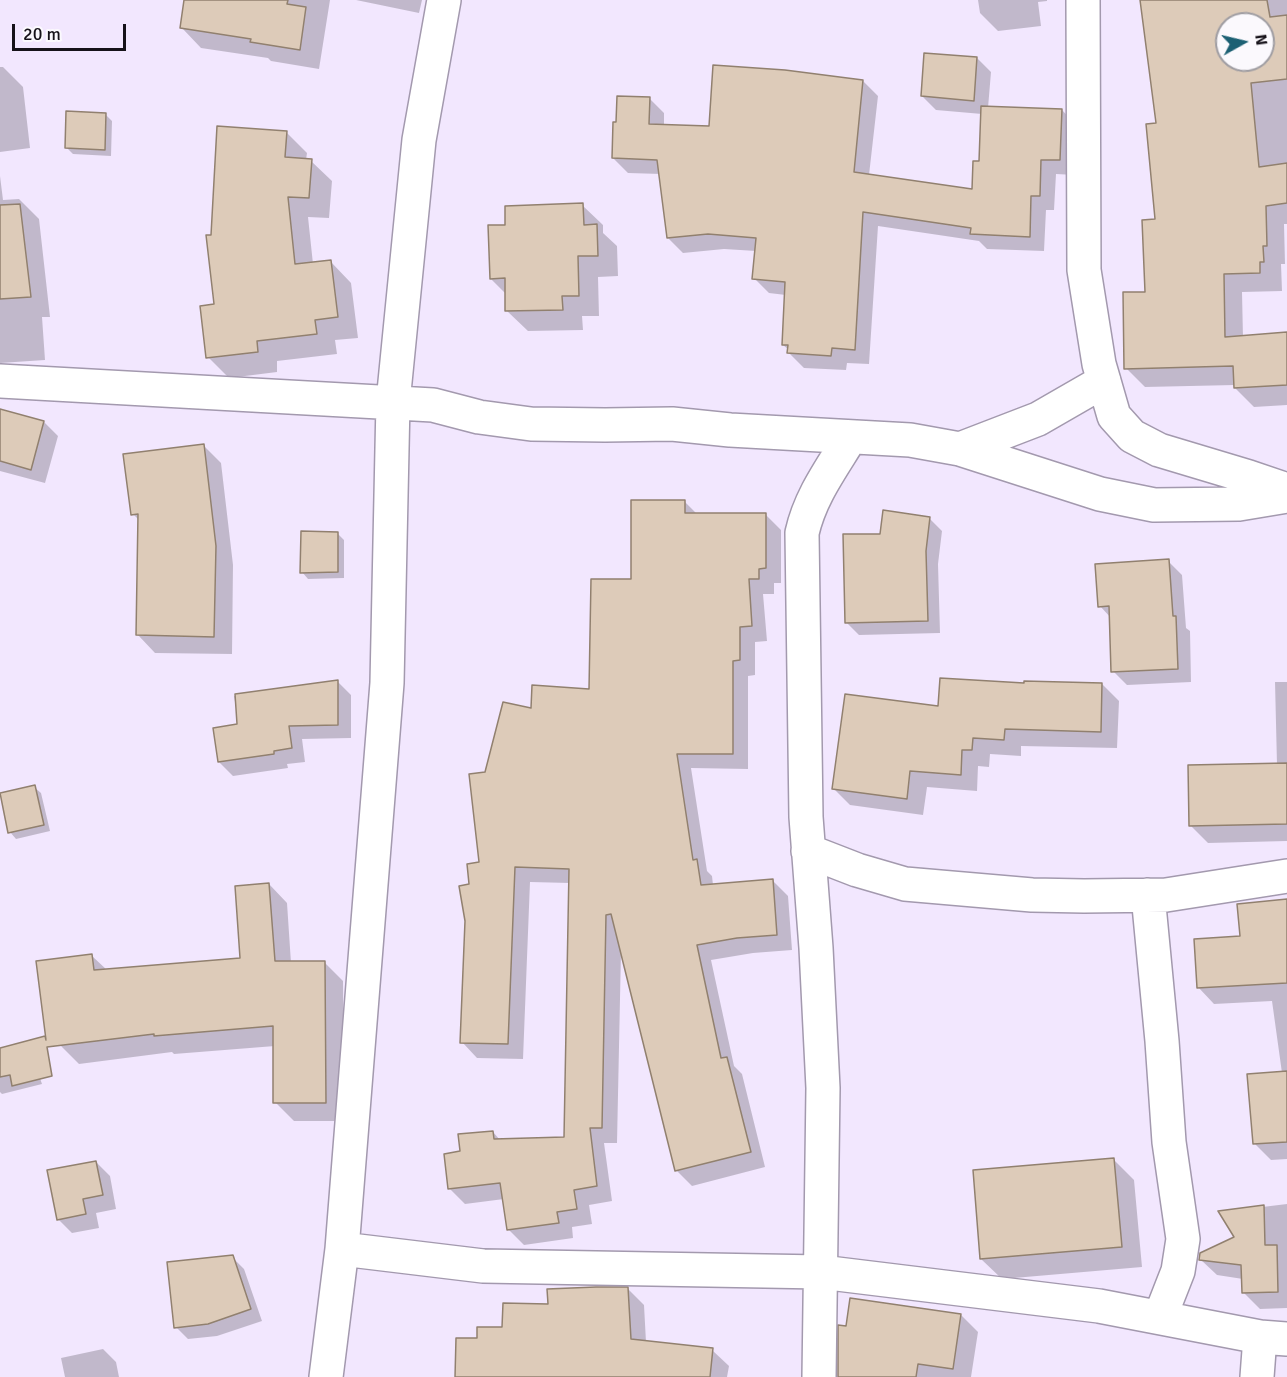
<!DOCTYPE html>
<style>
body{margin:0}
#map{position:relative;width:1287px;height:1377px;overflow:hidden;background:#f2e7fe;font-family:Signika,sans-serif}
canvas{display:block}
.north{position:absolute;left:1215px;top:12px;width:60px;height:60px;box-sizing:border-box;background:#fbf9fd;border:2px solid #9f9da2;border-radius:50%;rotate:82deg;font-size:16px;font-weight:700;line-height:24px;text-align:center;color:#161219}
.north::after{content:'';display:block;margin:auto;width:21px;height:27px;background:#1c6073;clip-path:polygon(50% 0,100% 100%,50% 72%,0 100%)}
.scale{position:absolute;left:12px;top:24px;width:114px;height:27px;box-sizing:border-box;border:3px solid #161219;border-top:0;padding-left:8px;font-size:18px;line-height:21px;white-space:nowrap;color:#161219;-webkit-text-stroke:4px #fbf9fd;paint-order:stroke}
</style>
<div id="map">
<canvas width="1287" height="1377"></canvas>
<div class="north">N</div>
<div class="scale">20 m</div>
</div>
<script>
const g = document.querySelector('canvas').getContext('2d');
g.lineJoin = 'round';
function fill(path, color) { g.fillStyle = color; g.fill(path, 'evenodd'); }
function stroke(path, color, width, dash) { g.strokeStyle = color; g.lineWidth = width; g.lineCap = dash ? 'butt' : 'round'; g.setLineDash(dash || []); g.stroke(path); }
fill(new Path2D(`
 M186,0H330L319,69L271,61L268,58L201,48L182,28Z
 M356,0H422L419,13Z
 M978,0H1047V1L1038,2L1041,26L998,31L980,13Z
 M1141,0H1287V224H1284L1285,264H1281L1282,291L1242,292L1243,338L1287,335V405L1254,407L1235,388V385L1145,387L1126,368L1146,293L1157,221L1158,124ZM1227,24H1263V60H1227Z
 M977,58L991,72L988,108L1062,110L1076,125L1075,175L1056,174L1054,210H1046L1044,251L987,249L979,241L878,226L869,364L847,363L846,370L804,368L789,353V350L783,345L786,295L769,293L754,278L756,251L724,249L683,253L668,238L661,174L628,173L613,158L649,98L664,113V126L710,127L863,81L878,96L869,175L974,191L981,163L982,114L936,110L922,96Z
 M0,67H3L23,87L30,148L0,152Z
 M105,114L112,121L111,156L73,154L67,148Z
 M286,132L307,153L306,160L311,161L332,181L329,218L308,217L313,264L331,262L351,283L358,338L335,340L337,354L277,361V372L229,378L208,357L216,305L212,236Z
 M0,176L3,200L19,199L39,219L50,317H42L45,360L0,363Z
 M582,205L603,225V233L617,246L618,276L598,277L599,316H582L583,330L528,331L507,311L506,294L491,279L507,226Z
 M0,411L44,422L58,436L45,483L0,471Z
 M203,445L221,463L233,565L232,654L155,653L138,635L140,521L133,514Z
 M684,501L698,515H766L781,530V583H774V594H763L767,641L755,642V675L748,676V769L691,768L707,871L712,876L713,885L772,880L788,896L792,950L753,953L711,960L734,1066L742,1074L765,1167L692,1186L676,1170L621,951L617,1143H604L612,1201L589,1205L592,1224L572,1227L573,1238L524,1245L508,1229L504,1199L465,1204L450,1189L462,1153L493,1132L500,1140L565,1139L570,883L530,882L523,1059L477,1058L462,1042L471,885L480,864L487,774L532,710L591,690L632,580Z
 M929,518L942,531L938,564L940,633L859,635L847,623L881,535Z
 M337,533L344,540V578L308,579L302,572Z
 M1168,561L1182,575L1186,628L1190,631L1191,682L1127,685L1113,671L1111,618L1100,606Z
 M337,681L351,695V738L302,739L305,762L287,764L288,768L233,776L219,762L239,726L234,696Z
 M1275,682H1287V841L1208,843L1191,826L1277,765Z
 M1026,684H1102L1119,701L1117,748L1021,746V756L990,754L989,767L978,766L977,791L927,787L923,815L850,805L833,788L939,708Z
 M34,787L41,793L50,831L16,839L10,832Z
 M269,884L287,903L291,963H325L343,981L344,1121H294L275,1102V1046L174,1054L172,1052L79,1064L60,1045L92,956L107,970L242,959Z
 M1287,900V1159L1271,1160L1255,1144L1282,1073L1272,1001L1214,1004L1198,987L1242,938Z
 M0,1049L33,1058L42,1084L2,1094L0,1092Z
 M1114,1160L1134,1180L1142,1267L1002,1279L981,1259Z
 M96,1162L110,1176L116,1209L96,1213L99,1228L72,1233L58,1219Z
 M1287,1204V1308L1260,1309L1244,1293L1243,1279L1217,1275L1200,1259L1236,1238L1221,1212Z
 M232,1257L244,1269L262,1321L217,1336L188,1339L176,1327Z
 M628,1289L644,1305L646,1342L712,1350L729,1366L727,1377H456L478,1340L549,1306Z
 M961,1315L978,1332L971,1377H839Z
 M103,1349L116,1362L119,1377H65L61,1358Z`), '#0003');
const building = new Path2D(`
 M184,0H288L287,4L306,7L300,50L250,42L251,39L180,28Z
 M1140,0H1267L1270,17L1287,15V79L1251,83L1259,167L1287,163V203L1266,206L1267,246H1263L1264,262H1260V273L1224,274L1225,337L1287,332V385L1234,388L1233,366L1124,369L1123,292H1145L1142,220L1155,219L1146,124L1156,123ZM1227,24H1263V60H1227Z
 M924,53L977,57L974,101L921,96Z
 M713,65L785,70L863,80L854,172L972,189L973,161H979L981,106L1062,109L1060,160H1041L1040,196H1031L1030,237L970,234L971,228L863,212L855,350L832,348L831,356L787,353L788,345H782L785,282L752,279L756,238L708,234L667,238L657,160L612,158L613,122H616L617,96L650,97L649,124L709,126Z
 M66,111L106,113L105,150L65,148Z
 M217,126L287,131L285,157L312,159L309,198L288,197L295,264L331,260L338,317L315,320L317,334L257,341L258,352L206,358L200,306L214,304L206,235H211Z
 M583,203L584,225L597,224L598,256H578L579,296H562L563,310L505,311V278L490,279L488,225H505V206Z
 M20,204L31,297L0,299V205Z
 M0,409L44,421L31,470L0,461Z
 M204,444L216,546L214,637L136,635L138,514L131,515L123,454Z
 M631,500H685V513H766V568L759,569V579H749L752,626L740,627V660L733,661V754H677L693,860L697,859L701,885L773,879L777,935L737,938L697,945L721,1058L727,1057L751,1152L675,1171L611,914L606,915L602,1128H590L597,1186L574,1190L577,1209L557,1212L559,1223L507,1230L500,1183L448,1189L444,1154L460,1151L458,1134L493,1131L494,1139L564,1137L569,869L515,867L508,1044L460,1043L465,921L459,886L469,884L467,864L479,862L469,774L485,772L503,702L531,708L532,685L589,689L591,579H631Z
 M883,510L930,517L926,551L928,621L845,623L843,534H880Z
 M301,531L338,532V572L300,573Z
 M1169,559L1173,616H1176L1178,669L1111,672L1109,606L1098,607L1095,564Z
 M940,678L1024,683V681L1102,683L1101,732L1005,729L1004,740L973,738L972,750H962L961,775L910,771L907,799L832,789L845,694L938,706Z
 M338,680V725L289,726L292,748L274,751V754L218,762L213,728L237,724L235,694Z
 M1287,763V824L1189,826L1188,765Z
 M35,785L44,825L8,833L0,793Z
 M269,883L275,961H325L326,1103H273V1026L154,1036V1034L47,1047L52,1076L12,1086L10,1075L0,1077V1048L45,1036L46,1040L36,961L92,954L94,970L240,958L235,886Z
 M1287,899V983L1197,988L1194,939L1240,936L1237,904Z
 M1287,1071V1142L1253,1144L1247,1074Z
 M1114,1158L1122,1247L980,1259L973,1170Z
 M96,1161L103,1195L83,1199L86,1214L57,1220L47,1170Z
 M1264,1205L1265,1245H1277L1278,1292L1242,1293L1241,1265L1199,1260L1200,1253L1234,1237L1218,1211Z
 M233,1255L251,1309L208,1324L174,1328L167,1262Z
 M596,1287H628L631,1339L713,1348L710,1377H455L456,1338H477V1327H502L503,1303L548,1304L547,1289Z
 M850,1298L961,1314L953,1369L918,1364L916,1377H838V1325L846,1326Z`);
fill(building, '#ddcbb9');
stroke(building, '#91806f', 1.5);
const minor = new Path2D(`
 M1083,0L1084,270L1099,364L1114,416L1132,436L1159,450L1249,477L1287,490
 M0,381L433,405L479,417L531,424L605,425L672,424L730,430L910,440L960,449L1100,494L1154,505L1239,504L1287,496
 M960,449L1038,419L1104,381
 M808,851L857,870L905,884L1032,895L1084,896L1166,895L1287,876
 M1148,895L1162,1041L1169,1142L1183,1239L1178,1271L1160,1317
 M342,1249L483,1266L821,1272L1099,1306L1260,1337L1287,1339
 M326,1377L342,1249L387,683L393,402L419,140L444,0
 M819,1377L823,1088L816,948L806,817L802,533C810,497 831,469 850,438
 M1257,1377L1260,1337`);
stroke(minor, '#a399ae', 36);
stroke(minor, '#fff', 33);
</script>
